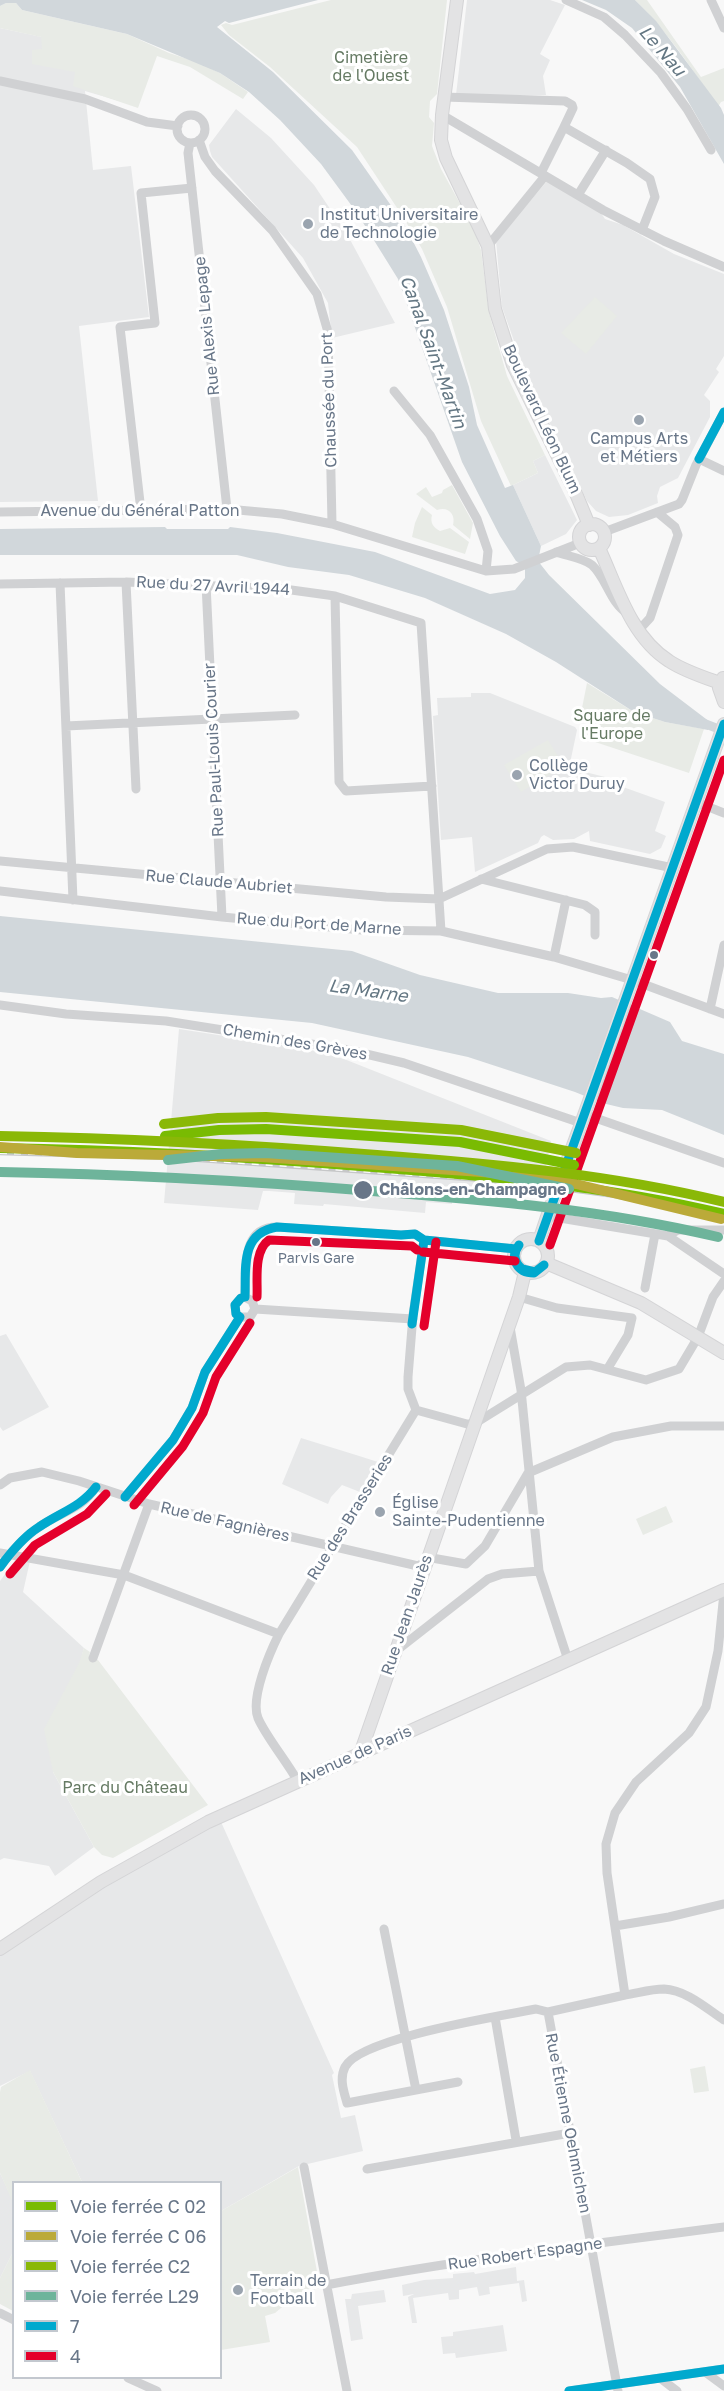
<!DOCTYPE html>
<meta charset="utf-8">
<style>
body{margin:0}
#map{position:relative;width:724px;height:2391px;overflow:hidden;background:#f8f8f8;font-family:"Golos Text",sans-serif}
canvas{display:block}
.legend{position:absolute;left:12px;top:2181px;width:210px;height:198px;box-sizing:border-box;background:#fff;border:2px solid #c3c8cf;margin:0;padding:8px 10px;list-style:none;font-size:18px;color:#687688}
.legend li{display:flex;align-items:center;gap:12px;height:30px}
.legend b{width:30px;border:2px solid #c3c8cf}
</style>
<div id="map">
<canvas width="724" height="2391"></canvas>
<ul class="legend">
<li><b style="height:8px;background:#79bb02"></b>Voie ferrée C 02</li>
<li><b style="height:8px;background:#bbaa39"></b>Voie ferrée C 06</li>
<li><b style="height:8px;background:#8ab807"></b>Voie ferrée C2</li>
<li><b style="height:8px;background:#6eb49b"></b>Voie ferrée L29</li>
<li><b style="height:8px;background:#00a9ce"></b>7</li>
<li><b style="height:8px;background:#e4002b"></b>4</li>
</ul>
</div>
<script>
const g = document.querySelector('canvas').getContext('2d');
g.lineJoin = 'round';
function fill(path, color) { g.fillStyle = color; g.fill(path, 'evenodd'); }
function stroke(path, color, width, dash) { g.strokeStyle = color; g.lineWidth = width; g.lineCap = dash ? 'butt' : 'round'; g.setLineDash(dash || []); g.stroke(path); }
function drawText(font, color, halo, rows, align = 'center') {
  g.font = font + ' "Golos Text",sans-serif'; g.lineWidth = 6; g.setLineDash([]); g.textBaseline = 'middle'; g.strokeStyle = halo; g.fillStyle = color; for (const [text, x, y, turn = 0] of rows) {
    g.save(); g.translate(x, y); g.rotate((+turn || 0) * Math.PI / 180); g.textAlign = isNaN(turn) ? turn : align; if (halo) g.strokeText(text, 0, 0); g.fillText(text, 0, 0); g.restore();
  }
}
fill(new Path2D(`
 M467,0H550L565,5L540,54L550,60L543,76L546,95H456Z
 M0,28L42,37L136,106L85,91L93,170L131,166L149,317L79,326L98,501L0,502Z
 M236,109L271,138L314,185L347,234L395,323L332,338L328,303L303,258L212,157L210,151L209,145Z
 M547,181L601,213L605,219L623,225L674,254L724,274V356L716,369L719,372L704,395L710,401V417L678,478L660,487L657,496L658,503L628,515L609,517L596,511L587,501L525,372L502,307L496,241Z
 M545,455L577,520L566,534L541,546L513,485L538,473L533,461Z
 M471,693H490L575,727L577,730L569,768L625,782L623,787L665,802L655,831L666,836L661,848L650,854L590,841L589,831L574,839L553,840L544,835L541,837L538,843L475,872L472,837L441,840L433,716L438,715L437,698L471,697Z
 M179,1029L303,1048L344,1059L551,1141L540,1197L453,1191L452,1204L426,1202L425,1213L324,1204L323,1206L294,1204L295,1193L269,1191H263L258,1210L164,1203Z
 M6,1334L49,1407L3,1431L0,1427V1336Z
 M301,1438L356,1455L378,1462L360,1492L342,1485L331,1497L328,1504L282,1484Z
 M16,1559L30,1561L23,1592L84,1648L53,1772L94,1847L55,1876L49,1866L4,1858L0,1860V1581Z
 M217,1813L334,2073L332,2075L341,2118L355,2115L363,2151L299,2166L221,2211L220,2182H82L30,2071L0,2086V1951Z
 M0,2173L14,2203L13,2252L0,2278Z
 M516,2267L517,2281L524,2280L527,2301L522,2302L519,2283L489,2287L490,2294L479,2296L477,2287L459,2290V2299L449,2300L448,2293L413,2298L417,2323H412L408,2297L414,2294L403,2296L402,2285L424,2280L453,2278V2274L474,2272L475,2274Z
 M384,2290L386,2302L358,2306L363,2339L351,2341L345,2299H351L352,2294Z
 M503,2325L507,2351L456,2358L455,2353L443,2354L441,2337L453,2336V2332Z`), '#e7e8e9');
fill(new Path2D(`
 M331,0H447L437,94L430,101L429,117L434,123L432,146L441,169L474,229L481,250L489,313L507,376L545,455L533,461L538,473L511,486L481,421L447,307L422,249L403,217L357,147L270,67L229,35L221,25L226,23L232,25Z
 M635,0H647L701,77L724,68V101L721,102L718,107C692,69 668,32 635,0Z
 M6,3H16L22,10L127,34L169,53L197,62L220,73L248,92L243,99L190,67L157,56L138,108L73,86L75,72L32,64V50L42,49L41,37L0,28V6Z
 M595,297L617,316L586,354L561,333Z
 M452,485L473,523L470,539L453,525C456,514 448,506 437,510L416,494L426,487L432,497L442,493L443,490Z
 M422,507L432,515C430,523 433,527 440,531L450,528L469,542L465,554L412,537L415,523Z
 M587,683L634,712L665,722L704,729L689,773L586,739L590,723L580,718Z
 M548,740L564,766L521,792L504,765Z
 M666,1506L673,1522L643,1535L636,1519Z
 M84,1648L90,1652L89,1656L98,1660L208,1805L113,1858L102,1855L94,1847L53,1772L44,1729L79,1663Z
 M705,2066L709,2091L694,2093L690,2069Z
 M30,2070L82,2182H14L13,2203L0,2173V2092L1,2087Z
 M298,2167L320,2288L299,2293L275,2313L265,2316L270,2342L221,2350V2211Z
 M13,2252L14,2311H13L0,2304V2278Z`), '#e8ebe6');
fill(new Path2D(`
 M0,0H318L229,23L225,21L217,27L273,72L352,150L404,224L421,257L444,310L469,387L477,425L505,488L513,485L541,546L538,561L549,575L660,684L710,722L708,730L665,722L634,712L556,662L506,634L425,598L349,575L288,567L237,555H0V529L165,527L167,529H228L230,527L277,533L375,552L490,594L515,590L525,578V566L516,561L500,536L462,462L398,279L357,213L321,164L280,120L249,92L220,73L127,34L22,10L16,3H6L0,6Z
 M582,0H635L656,21L721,108L724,115V164L680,87L632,28L606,10Z
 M0,916L352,951L420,975L498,993H568L601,998L612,997L670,1022L682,1041L724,1054V1135L662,1110L623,1108L602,1103L575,1092L468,1057L312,1023L0,992Z`), '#d1d7db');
stroke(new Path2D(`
 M698,721L724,731`), '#d1d7db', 9);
const major = new Path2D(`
 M457,0L442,115L441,140L446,158L488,246L495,309L513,365L577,496L589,525
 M579 537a13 13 0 1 1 26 0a13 13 0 1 1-26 0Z
 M599,548C617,587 631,637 669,661C684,671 703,677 720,683
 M723,678L719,688L724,702
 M578,1132L724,724
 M514 1256a17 17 0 1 1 34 0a17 17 0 1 1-34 0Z
 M539,1241L551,1205
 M546,1263L641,1303L724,1353
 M360,1754L519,1297L525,1272
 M0,1949L101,1882L208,1822L724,1590`);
stroke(major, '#d4d4d6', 14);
stroke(new Path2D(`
 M566,0L604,17L625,35L661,73L687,109L711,150
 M711,0L724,28
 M0,81L85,99L147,122L178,126
 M444,97L565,101L572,105L573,108L564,127L627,163L650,179L655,197L642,230
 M442,115L603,210L664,241L724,267
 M177 129a14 14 0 1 1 28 0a14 14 0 1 1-28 0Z
 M199,140L205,157L215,171L272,230L317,294L328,332L332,524
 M190,143L188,153L227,509
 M541,173L564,127
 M578,195L606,150
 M488,246L545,176
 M394,391L430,435L477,519L488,551L486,571
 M699,459L724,471
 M141,511L120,327L155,323L141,193L192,188
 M0,512L227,509L282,514L332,524L486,571L514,569L580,543
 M604,532L679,504L682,500L696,465L724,412
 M556,552C567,556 583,558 592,565C607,579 610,603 628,614
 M126,582L136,789
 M60,583L73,900
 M0,584L126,582L284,589L335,596L421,623L441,931
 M206,584L222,917
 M335,596L339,782L346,791L432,786
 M638,631L650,618L678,535L675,527L657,512
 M66,726L295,715
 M696,802L724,813
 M0,861L386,897L439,899L547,849L573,847L673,868
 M481,879L585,905L595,912V935
 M0,891L222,917L362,930L441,931L554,957L632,980L724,1014
 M554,957L566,900
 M0,1005L66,1014L166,1021L349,1050L404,1063L581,1123
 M710,1009L724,945
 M584,1114L724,1163
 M548,1216L668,1236L724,1274
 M668,1236L678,1230H724
 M424,1240L516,1249
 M645,1288L655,1234
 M245,1297C247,1270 240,1227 277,1227L401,1235L415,1234L424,1240
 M519,1297L557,1308L632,1318L628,1335L608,1368
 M255,1309L413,1319
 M240,1317H250L255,1309L252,1301L245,1297
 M240,1317L236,1314L235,1305L241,1298L245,1297
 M510,1327L521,1390L539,1571L568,1660
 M416,1410L467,1424H474L566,1367L590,1365L646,1380L679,1369L698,1337L713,1297L724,1281
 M0,1485L10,1478L42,1472L79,1481L149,1504L418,1566L432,1558L466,1564L485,1546L528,1473L613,1437L671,1426H724
 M125,1497L173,1440L192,1408L205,1372L240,1317
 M0,1553L124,1575L279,1634
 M0,1567C13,1549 27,1533 47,1522C67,1510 82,1508 96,1487
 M396,1651L488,1579L502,1574L539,1571
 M93,1658L149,1504
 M297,1780C287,1762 265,1735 258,1718C250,1698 270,1652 279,1634L416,1410L408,1389V1377L413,1315L424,1240
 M615,1926L669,1917L724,1904
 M384,1929L416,2090
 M625,1995C638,1993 651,1989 664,1989C686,1990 706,2008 724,2020
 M548,2012L618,2391
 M495,2017L516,2140
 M458,2082L347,2103C344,2092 339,2079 345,2067C359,2038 501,2016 536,2009L548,2012L625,1995L607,1873L606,1844L615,1813L636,1782L689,1733L706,1707L718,1651L724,1593
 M304,2167L347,2391
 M367,2169L570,2133
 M326,2285C457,2260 591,2244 724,2227
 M0,2313L14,2320
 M705,2372L724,2386
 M128,2378L157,2391
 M660,2378L677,2391
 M569,2391L724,2369`), '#d0d1d3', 9);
stroke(major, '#e3e3e4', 12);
const rail = new Path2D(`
 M0,1153L172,1158L511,1182L615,1196L724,1219`);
stroke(rail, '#c6c7c8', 4.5);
stroke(rail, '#fff', 2, [7]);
const majorBridge = new Path2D(`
 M551,1205L578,1132`);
stroke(majorBridge, '#d4d4d6', 14, []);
stroke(majorBridge, '#e3e3e4', 12);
stroke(new Path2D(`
 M699,459L724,412
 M424,1240L516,1249
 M539,1241L724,724
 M519,1245C513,1253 514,1262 522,1269L535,1272L544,1265
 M519,1245C509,1258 517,1273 534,1273L544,1265
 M240,1317L236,1314L235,1305L241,1298L245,1297C246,1268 240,1233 277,1227L401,1235L415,1234L424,1240
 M412,1324L424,1240
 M125,1497L173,1440L192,1408L205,1372L240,1317
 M0,1567C11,1552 23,1537 39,1527C59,1513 81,1507 96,1487
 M569,2391L724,2369`), '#00a9ce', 9);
stroke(new Path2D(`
 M550,1245L724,760
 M423,1252L515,1261
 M257,1297C258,1281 253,1251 269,1240L412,1246L417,1250
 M424,1326L436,1242
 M134,1505L183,1446L203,1413L216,1377L250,1323
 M10,1574L35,1545L87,1514L106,1494`), '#e4002b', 9);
stroke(new Path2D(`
 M165,1136L219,1130L266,1129L460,1142L574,1165
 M0,1148C124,1150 249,1157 373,1167C491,1176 608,1186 724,1214`), '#79bb02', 10);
stroke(new Path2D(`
 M0,1147L77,1153L261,1157L511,1174L576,1184L721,1219`), '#bbaa39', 10);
stroke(new Path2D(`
 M164,1124L218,1118L266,1117L461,1130L576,1153
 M0,1136C126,1138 252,1145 377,1155C494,1164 610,1174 724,1202`), '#8ab807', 10);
stroke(new Path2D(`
 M168,1160L221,1154L265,1153L457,1166L569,1189
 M0,1172C124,1174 248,1181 372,1191C489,1200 604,1210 718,1237`), '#6eb49b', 10);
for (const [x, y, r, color] of [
 [308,224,6,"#9aa4af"],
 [639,420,6,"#9aa4af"],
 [517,775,6,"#9aa4af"],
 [654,955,5,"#687688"],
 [363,1190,10,"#687688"],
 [316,1242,5,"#687688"],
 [380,1512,6,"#9aa4af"],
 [238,2290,6,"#9aa4af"]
]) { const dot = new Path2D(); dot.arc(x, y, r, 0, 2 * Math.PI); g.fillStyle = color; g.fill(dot); stroke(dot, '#fff', 2); }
drawText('14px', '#687688', '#fff', [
 ["Parvis Gare",316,1259]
]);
drawText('16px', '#657a63', '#fff', [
 ["Cimetière",371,58],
 ["de l'Ouest",371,76],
 ["Square de",612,716],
 ["l'Europe",612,734],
 ["Parc du Château",125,1788]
]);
drawText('16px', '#687688', '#fff', [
 ["Institut Universitaire",320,215],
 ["de Technologie",320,233],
 ["Campus Arts",639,439,"center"],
 ["et Métiers",639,457,"center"],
 ["Collège",529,766],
 ["Victor Duruy",529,784],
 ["Église",392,1503],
 ["Sainte-Pudentienne",392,1521],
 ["Terrain de",250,2281],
 ["Football",250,2299]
], 'left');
drawText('16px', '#687688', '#fff', [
 ["Rue Alexis Lepage",207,326,-96],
 ["Chaussée du Port",329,400,-92],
 ["Boulevard Léon Blum",542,419,65],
 ["Avenue du Général Patton",140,511],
 ["Rue du 27 Avril 1944",213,586,3],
 ["Rue Paul-Louis Courier",214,750,-93],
 ["Rue Claude Aubriet",219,882,5],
 ["Rue du Port de Marne",319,924,4],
 ["Chemin des Grèves",295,1042,10],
 ["Rue des Brasseries",350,1517,-58],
 ["Rue de Fagnières",225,1522,13],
 ["Rue Jean Jaurès",407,1615,-71],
 ["Avenue de Paris",355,1755,-24],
 ["Rue Étienne Oehmichen",568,2123,79],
 ["Rue Robert Espagne",525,2254,-8]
]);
drawText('bold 16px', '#687688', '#fff', [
 ["Châlons-en-Champagne",379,1190]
], 'left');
drawText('italic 18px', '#647783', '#fff', [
 ["Le Nau",662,51,49],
 ["Canal Saint-Martin",433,352,70],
 ["La Marne",368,991,8]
]);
</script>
